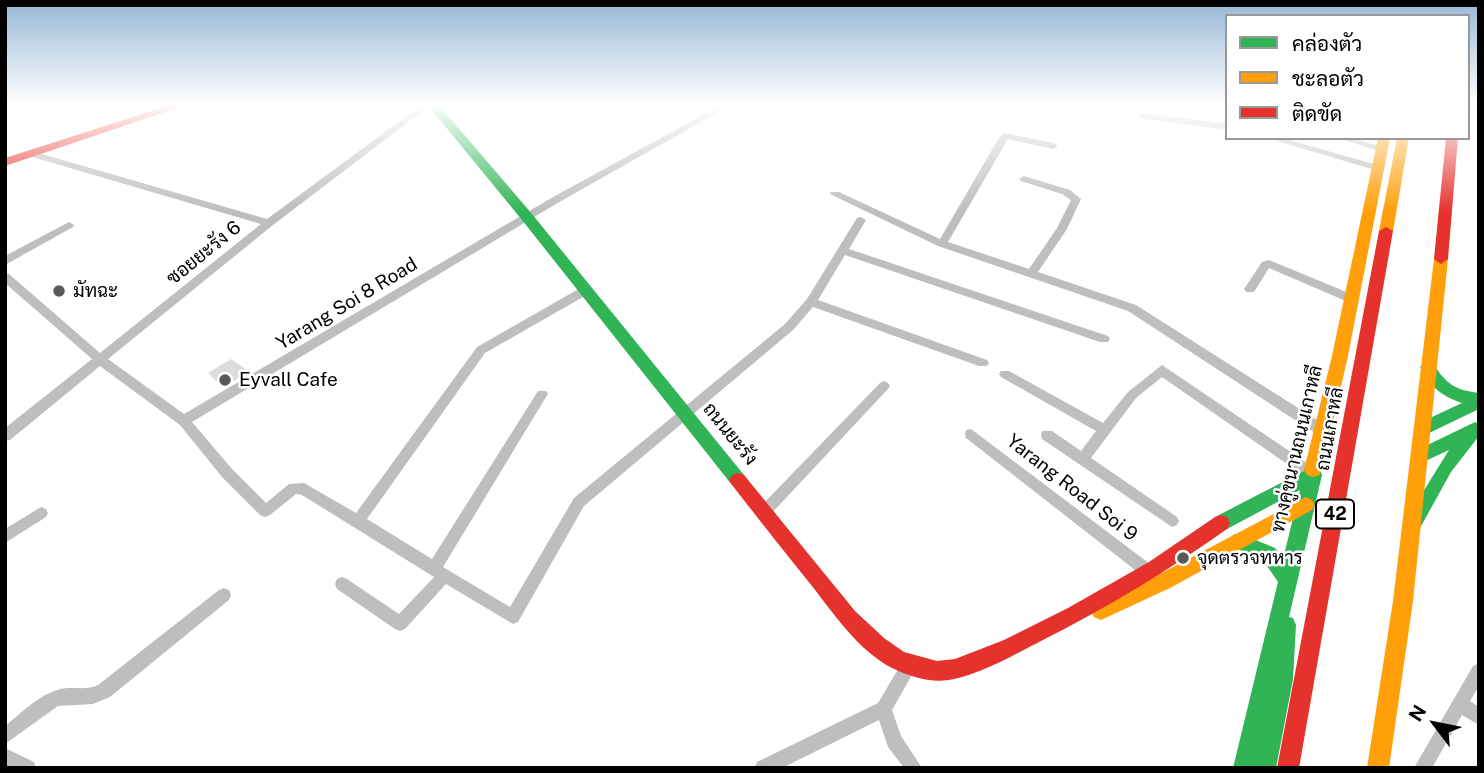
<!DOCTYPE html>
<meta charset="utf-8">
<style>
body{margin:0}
#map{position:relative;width:1484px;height:773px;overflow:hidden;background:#fff;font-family:"Public Sans",Sarabun,sans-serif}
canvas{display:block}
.frame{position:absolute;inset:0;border:7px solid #000;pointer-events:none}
.legend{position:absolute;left:1225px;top:14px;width:245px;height:126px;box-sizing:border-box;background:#fff;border:2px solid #999;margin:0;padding:9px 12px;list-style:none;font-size:21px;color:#000}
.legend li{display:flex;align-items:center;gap:14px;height:35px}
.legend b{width:35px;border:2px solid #999}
.north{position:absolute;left:1400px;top:689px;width:70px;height:70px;-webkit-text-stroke:5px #fff;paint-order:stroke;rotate:302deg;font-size:19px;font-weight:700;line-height:28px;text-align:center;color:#000}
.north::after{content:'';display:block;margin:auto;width:24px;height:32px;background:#000;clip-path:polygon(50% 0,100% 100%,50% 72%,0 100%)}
</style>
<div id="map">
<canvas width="1484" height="773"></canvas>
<div class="frame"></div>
<ul class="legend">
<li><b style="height:9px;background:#30b455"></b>คล่องตัว</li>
<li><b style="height:9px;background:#ff9f0a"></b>ชะลอตัว</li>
<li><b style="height:9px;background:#e5322d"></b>ติดขัด</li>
</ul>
<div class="north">N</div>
</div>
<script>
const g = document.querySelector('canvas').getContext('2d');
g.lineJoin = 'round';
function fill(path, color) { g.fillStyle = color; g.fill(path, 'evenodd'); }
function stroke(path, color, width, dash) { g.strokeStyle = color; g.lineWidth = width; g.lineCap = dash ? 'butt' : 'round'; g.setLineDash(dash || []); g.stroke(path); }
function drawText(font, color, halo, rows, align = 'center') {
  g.font = font + ' "Public Sans",Sarabun,sans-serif'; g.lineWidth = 5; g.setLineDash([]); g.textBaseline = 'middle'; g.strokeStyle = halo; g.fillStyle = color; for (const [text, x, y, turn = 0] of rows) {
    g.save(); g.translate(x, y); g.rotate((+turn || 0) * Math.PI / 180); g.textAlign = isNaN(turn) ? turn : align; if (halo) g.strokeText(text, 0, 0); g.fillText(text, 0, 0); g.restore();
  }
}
fill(new Path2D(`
 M231,359L249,371L223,388L208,373Z`), '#dcdcdc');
fill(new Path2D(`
 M5,104H11L5,107Z
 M423,104H432L273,225L108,359L184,414L553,197L723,104H733L561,201L192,422L232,469L266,503L289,484L304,483L356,513L477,347L582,287H590L592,290L590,293L485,353L367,519L432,559L538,391H546L548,394L546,397L443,567L510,607L574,498L785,324L807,299L857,218L861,217L866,220L849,249L1108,336L1110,339L1108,342H1100L845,255L818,300L987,360L989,363L987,366H979L813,307L793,330L584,506L518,622L513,624L446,584L405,629L400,631L395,629L337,589L335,584L337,579L342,577L347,579L399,614L434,577L302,495L296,494L270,515L265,517L260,515L222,477L180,425L100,366L10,440L5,441V428L92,359L5,283V273L9,274L100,353L261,224L29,156V152H35L267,219Z
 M1468,104L1479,106V112L1468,109Z
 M1143,113L1227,124V130L1140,118L1138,116Z
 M1005,133L1053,143L1058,146L1053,149L1008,139L948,242L1029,269L1057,228L1071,200L1062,194L1021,181L1019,179L1024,176L1070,190L1081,199L1067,229L1038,272L1136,305L1328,427L1329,431L1328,435H1318L1128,311L938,246L830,194L831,192H839L940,239L1000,136Z
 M1267,138H1282L1381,166L1383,168L1378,171L1375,170Z
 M1338,138H1353L1387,149L1382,152Z
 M69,222L74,225L73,227L5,265V256Z
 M1269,260L1356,296L1358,299L1356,302H1348L1269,268L1254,292H1246L1244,289L1262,262Z
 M1162,365L1307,463L1309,467L1307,471L1302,473L1297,471L1162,377L1136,398L1091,458L1177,517L1179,521L1177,525L1172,527L1042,439L1041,435L1042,431H1052L1081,451L1096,431L1001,377L999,374L1001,371H1009L1103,423L1128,392Z
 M884,381L888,383L890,386L888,389L770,515L765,517L760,515L758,511L760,507L880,383Z
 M971,429L1154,567L1156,572L1154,577L1149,579L1144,577L966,438L965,434L966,430Z
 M41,507L46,509L48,513L46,517L5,543V529Z
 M224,588L229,590L231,595L229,600L110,697L93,704L58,706L5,744V726C22,712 39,695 60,689C73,686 86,691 98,685L219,590Z
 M909,658L915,661L917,666L892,710L901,736L922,768H904L888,747L879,720L782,768H755L757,762L878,703L903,661Z
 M1479,663V686L1470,701L1479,707V725L1462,715L1432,768H1414L1473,666Z
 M5,748L34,762L36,768H10L5,765Z`), '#bebebe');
fill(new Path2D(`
 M427,104H438L532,214L744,475L747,480L744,485L738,487L732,485L522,220Z
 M1428,361C1436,364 1437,371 1443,377C1453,389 1465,391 1479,393V409L1423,436L1417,434L1415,429L1417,424L1462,403C1441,396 1431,387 1420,367Z
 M1475,422L1479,424V436L1451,472L1420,528L1414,530L1408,528L1405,522L1408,516L1449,450L1421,463L1415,461L1413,456L1415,451Z
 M1313,463L1319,465L1322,475L1289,617L1293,618L1296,625L1293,679L1276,768H1233L1278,582L1263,560L1233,547L1230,541L1233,535L1239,533L1275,548L1283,559L1300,490L1227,529L1221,531L1215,529L1212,523L1215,517L1304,471L1307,465Z`), '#30b455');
fill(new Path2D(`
 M1378,138H1390L1348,356L1322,470L1319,475L1313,477L1307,475L1304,470L1332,356Z
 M1397,138H1409L1393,231L1386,235L1379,231Z
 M1441,254L1448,259L1413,601L1389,768H1367L1393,601L1434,259Z
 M1306,497L1312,500L1315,505L1312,510L1170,588L1101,620L1094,617L1091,611L1094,605L1156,576Z`), '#ff9f0a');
fill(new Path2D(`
 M173,104H189L5,166V158Z
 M1446,138H1458L1448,259L1441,264L1434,259Z
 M1386,227L1393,231L1299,768H1277L1379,231Z
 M738,473L744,475L855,611L884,638L904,652L937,661L955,659L1004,640L1068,608L1149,562L1215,517L1221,515L1227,517L1230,523L1227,529C1168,571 1106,608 1041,641C1016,654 982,673 954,679C933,684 911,677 892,668C857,650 832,611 808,581C782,549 757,517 732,485L729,480L732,475Z`), '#e5322d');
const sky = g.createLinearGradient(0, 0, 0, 212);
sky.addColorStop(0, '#96b7d6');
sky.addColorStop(0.49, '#fff');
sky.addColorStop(1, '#ffffff00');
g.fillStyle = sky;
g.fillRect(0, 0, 1484, 212);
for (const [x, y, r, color] of [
 [59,291,7,"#595959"],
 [225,380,7,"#595959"],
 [1183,558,7,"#595959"]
]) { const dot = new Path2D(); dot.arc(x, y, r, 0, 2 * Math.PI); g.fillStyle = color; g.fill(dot); stroke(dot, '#fff', 2.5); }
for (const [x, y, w] of [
 [1335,514,38]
]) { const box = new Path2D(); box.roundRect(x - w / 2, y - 14.5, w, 29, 5); g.fillStyle = '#fff'; g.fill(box); stroke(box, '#000', 2); }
drawText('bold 18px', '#000', null, [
 ["42",1335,514]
]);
drawText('19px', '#000', '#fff', [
 ["ซอยยะรัง 6",204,253,-39],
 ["Yarang Soi 8 Road",347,304,-31],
 ["ถนนเกาหลี",1330,429,-80],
 ["ถนนยะรัง",730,434,51],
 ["ทางคู่ขนานถนนเกาหลี",1297,449,-77],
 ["Yarang Road Soi 9",1072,488,38]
]);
drawText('19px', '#000', '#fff', [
 ["มัทฉะ",73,291],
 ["Eyvall Cafe",239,380],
 ["จุดตรวจทหาร",1197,558]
], 'left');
</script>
